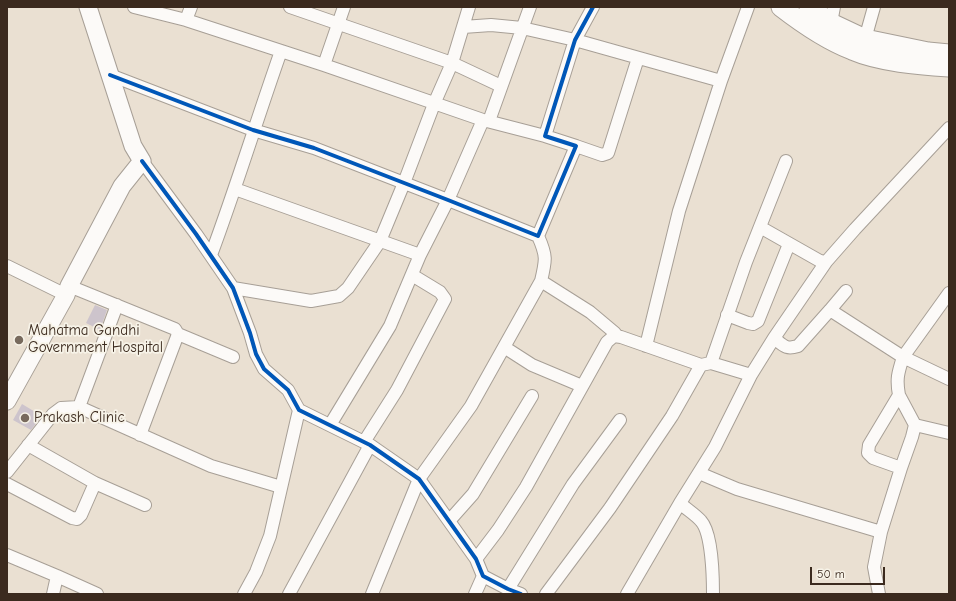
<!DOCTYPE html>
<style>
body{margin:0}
#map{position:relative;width:956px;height:601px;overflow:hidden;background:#eae0d2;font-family:"Comic Neue",sans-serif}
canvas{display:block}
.frame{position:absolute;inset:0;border:8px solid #3b2a1e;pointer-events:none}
.scale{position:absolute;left:810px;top:567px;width:75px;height:18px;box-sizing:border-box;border:2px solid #3b2a1e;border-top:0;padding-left:5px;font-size:12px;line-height:14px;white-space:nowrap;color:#3b2a1e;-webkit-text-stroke:3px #f7f3e8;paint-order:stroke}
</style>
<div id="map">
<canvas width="956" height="601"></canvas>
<div class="frame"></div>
<div class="scale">50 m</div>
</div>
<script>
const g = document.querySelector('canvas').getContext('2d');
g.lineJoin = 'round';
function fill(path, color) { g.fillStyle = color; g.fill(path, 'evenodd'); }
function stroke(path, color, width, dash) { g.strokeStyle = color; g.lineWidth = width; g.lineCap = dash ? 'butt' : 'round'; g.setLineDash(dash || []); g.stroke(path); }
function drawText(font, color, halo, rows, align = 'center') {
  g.font = font + ' "Comic Neue",sans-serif'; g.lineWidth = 3.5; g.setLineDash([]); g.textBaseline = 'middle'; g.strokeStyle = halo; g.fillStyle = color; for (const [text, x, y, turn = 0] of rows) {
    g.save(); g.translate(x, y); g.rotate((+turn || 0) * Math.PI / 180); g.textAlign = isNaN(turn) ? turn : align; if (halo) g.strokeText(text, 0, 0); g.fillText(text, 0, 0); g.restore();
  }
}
fill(new Path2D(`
 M95,305L107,310L100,330L86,323Z
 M22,404L42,416L31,430L13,420Z`), '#cdc4cc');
const street = new Path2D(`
 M134,7L186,20L324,65L483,120L545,136
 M290,7L452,63L501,86
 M186,20L191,7
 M831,23L834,7
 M463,27L491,25L522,28L575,40L721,81
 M865,39L874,7
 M324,65L344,7
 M110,75L253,130L314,148L448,200L538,236L576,146L545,136L575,40L593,7
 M489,121L530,7
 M576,146L602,155L608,153L638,58
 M142,161L196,234L233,288L250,333L256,354L264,369L288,390L299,410L370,445L419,479L476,559L483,576L508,589L521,594
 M235,189L420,255
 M760,227L820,261L826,262
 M211,255C236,188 257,119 281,51
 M7,266L66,295
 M541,281L590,312L615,333L614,336
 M69,286L175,329L178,334L140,435
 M233,288L311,301L339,296L348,288L380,241L404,183L434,104L452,63L469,7
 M949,293L903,357L949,379
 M830,310L903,357C898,373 896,379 899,395L915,425
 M727,315L748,323L753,324L758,321L789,244
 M178,334L233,357
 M774,338C783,345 785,350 798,346L830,310L846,291
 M646,346L679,211L721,81L748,7
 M504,347L532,365L582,386
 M711,363L746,262L786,161
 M899,395L869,445L868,453L873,458L901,468
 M79,407L117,305
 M330,425L390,326L420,255L448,200L483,120
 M364,442L397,390L445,299L440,292L412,275
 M28,445L95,483L145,505
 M7,472L53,414L61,408L79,407L211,466L281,487
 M699,473L737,489L881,532L901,468L912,437L915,425L949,433
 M7,484L72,518L77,519L81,515L95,483
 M680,503C686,509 695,514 701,521C712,533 713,577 713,594
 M449,521L473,494L532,396
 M7,555L57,576
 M476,559L498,530L526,487L607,342L614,336L621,337L701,365L711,363L751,375
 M508,589L573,484L620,420
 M53,594L57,576L97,594
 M244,594L256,572L270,536L299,410
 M289,594L370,445
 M372,594L419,479L471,406L541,281C546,260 547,256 538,236
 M475,594L483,576
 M546,594L610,508L672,416L701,365
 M627,594L680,503L715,447L751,375L774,338L826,262L855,229L949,128
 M879,594L874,567L881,532`);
const secondary = new Path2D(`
 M7,401L66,295L69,286L122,186L142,161L133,146L88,7`);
const primary = new Path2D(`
 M781,7C803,24 826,40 852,50C880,62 919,65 949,67
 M809,7L831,23L865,39L928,52L949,54`);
stroke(street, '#a79f96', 14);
stroke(secondary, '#a79f96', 19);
stroke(primary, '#a79f96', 21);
stroke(street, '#fcfaf8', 12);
stroke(secondary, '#fcfaf8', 17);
stroke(primary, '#fcfaf8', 19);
stroke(new Path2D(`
 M110,75L253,130L314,148L448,200L538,236L576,146L545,136L575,40L593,7
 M142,161L196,234L233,288L250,333L256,354L264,369L288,390L299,410L370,445L419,479L476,559L483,576L508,589L521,594`), '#0057b8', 4);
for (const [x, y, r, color] of [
 [19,340,5,"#786a5d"],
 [25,418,5,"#786a5d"]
]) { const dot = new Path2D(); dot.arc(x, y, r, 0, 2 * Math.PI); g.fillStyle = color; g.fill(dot); stroke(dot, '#f7f3e8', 1.5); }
drawText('15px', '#3b2a1e', '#f7f3e8', [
 ["Mahatma Gandhi",28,331],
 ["Government Hospital",28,348],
 ["Prakash Clinic",34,418]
], 'left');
</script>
